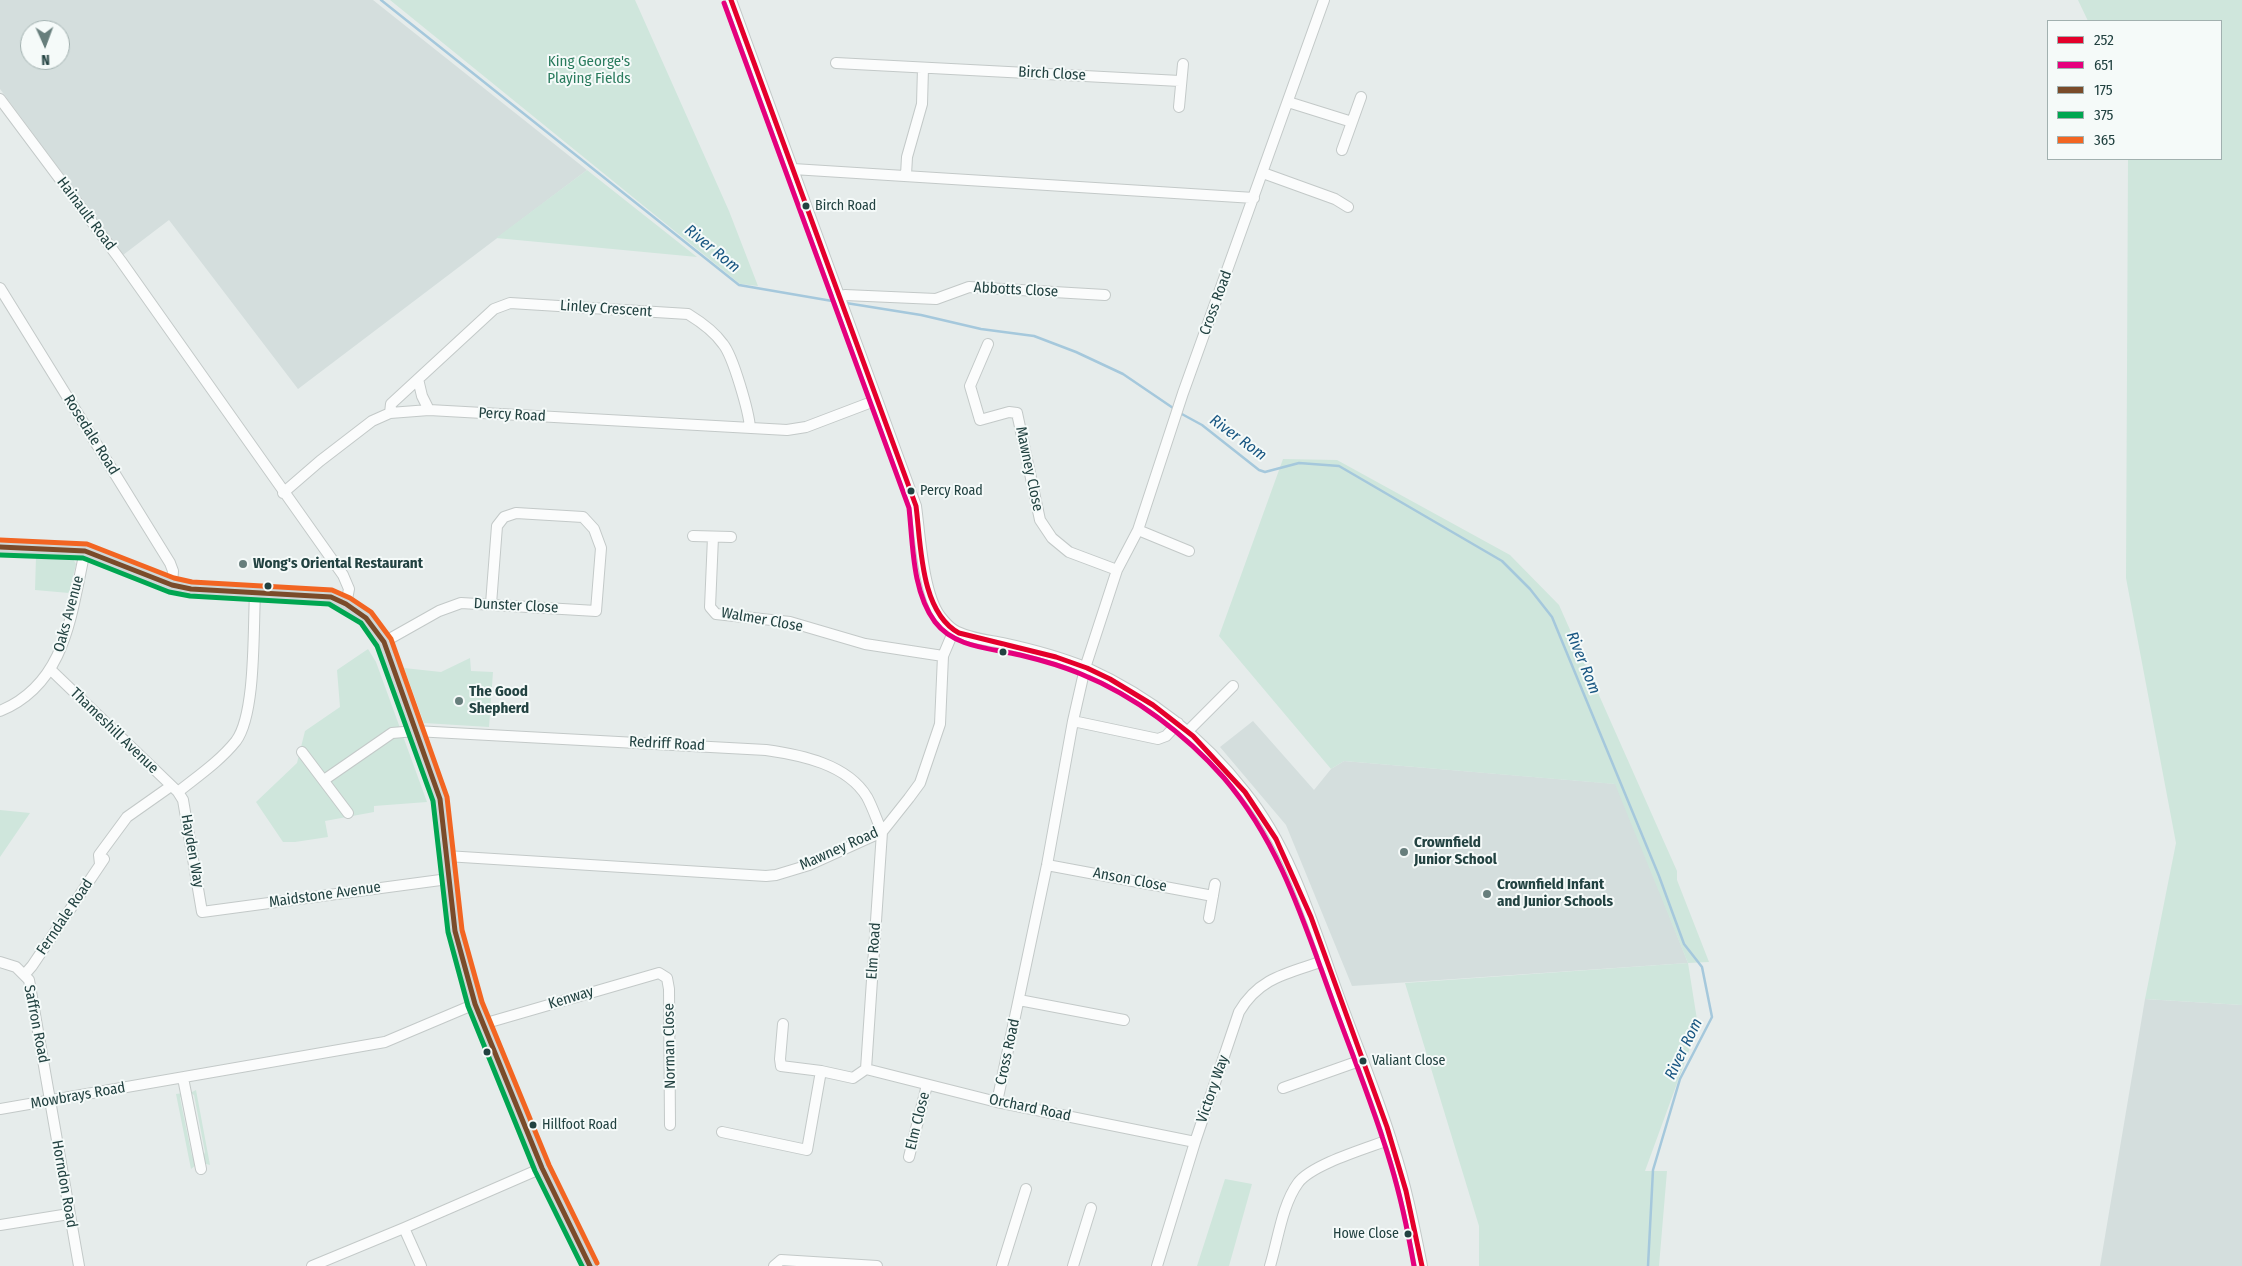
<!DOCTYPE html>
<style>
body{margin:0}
#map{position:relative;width:2242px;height:1266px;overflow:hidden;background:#e6eceb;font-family:"Fira Sans Condensed",sans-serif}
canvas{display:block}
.legend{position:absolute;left:2047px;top:20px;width:175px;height:140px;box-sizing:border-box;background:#f5faf9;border:1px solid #a1b0af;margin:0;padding:6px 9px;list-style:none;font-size:15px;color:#224241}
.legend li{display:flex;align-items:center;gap:10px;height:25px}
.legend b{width:25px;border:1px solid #a1b0af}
.north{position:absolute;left:20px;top:20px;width:50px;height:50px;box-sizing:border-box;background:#f5faf9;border:1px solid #a1b0af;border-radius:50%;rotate:178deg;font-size:14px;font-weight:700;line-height:20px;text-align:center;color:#224241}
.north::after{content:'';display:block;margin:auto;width:18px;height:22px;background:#677e7c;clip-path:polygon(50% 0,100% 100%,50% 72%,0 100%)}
</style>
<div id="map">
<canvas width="2242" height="1266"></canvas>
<ul class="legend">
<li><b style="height:6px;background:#e4002b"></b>252</li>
<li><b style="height:6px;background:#e5007d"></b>651</li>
<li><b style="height:6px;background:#7a4b2a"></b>175</li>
<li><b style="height:6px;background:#00a651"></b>375</li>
<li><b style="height:6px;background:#f26522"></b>365</li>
</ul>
<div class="north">N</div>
</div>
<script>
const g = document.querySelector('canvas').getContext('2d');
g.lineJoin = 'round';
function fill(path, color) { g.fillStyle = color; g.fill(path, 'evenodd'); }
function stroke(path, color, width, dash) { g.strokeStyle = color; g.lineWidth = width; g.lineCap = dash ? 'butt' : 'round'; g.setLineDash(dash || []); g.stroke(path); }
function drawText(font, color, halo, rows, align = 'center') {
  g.font = font + ' "Fira Sans Condensed",sans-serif'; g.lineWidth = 4; g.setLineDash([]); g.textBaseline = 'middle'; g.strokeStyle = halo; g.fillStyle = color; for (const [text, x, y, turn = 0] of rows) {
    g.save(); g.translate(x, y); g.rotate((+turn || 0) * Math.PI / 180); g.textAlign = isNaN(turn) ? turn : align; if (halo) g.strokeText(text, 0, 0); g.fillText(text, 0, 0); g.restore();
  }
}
fill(new Path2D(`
 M0,0H373L587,170L298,389L169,220L123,255L0,89ZM30,30H60V60H30Z
 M1253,721L1314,790L1331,769L1344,761L1617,784L1688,963L1352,986L1286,825L1220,747Z
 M2145,999L2242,1005V1266H2100Z`), '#d4dedd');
fill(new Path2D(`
 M390,0H635L729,211L758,286L740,284Z
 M2078,0H2242V1005L2145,999L2176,843L2126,578L2128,159H2221V21H2088Z
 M587,170L697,257L496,238Z
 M1283,459L1337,460L1510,555L1559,605L1677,871V880L1709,962L1688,963L1698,1026L1645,1171H1667L1659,1266H1479V1226L1405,983L1688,963L1615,784L1344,761L1331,769L1219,636Z
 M36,557L73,559L76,564L69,593L35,590Z
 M368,649L376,662L427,802L374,806V812L325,821L328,837L295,842H283L256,802L297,763L305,731L340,707L337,670Z
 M470,658L471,671L493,672L489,727L424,723L404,668L441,672Z
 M0,810L30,813L0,857Z
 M196,1090L210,1165L203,1163L202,1159L205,1152L194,1095L190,1093Z
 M183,1093L180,1098L192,1156L196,1159V1165L191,1169L176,1094Z
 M1225,1179L1252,1184L1229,1266H1197Z`), '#cfe6dc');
stroke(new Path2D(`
 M381,0L739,285L838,302
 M846,303L921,315L981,329L1034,336L1076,352L1123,374L1176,410
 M1180,413L1202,425L1259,470L1265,472L1299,463L1339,466L1502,561L1530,589L1552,617L1659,876L1684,944L1702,967L1712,1017L1680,1079L1653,1170L1648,1266`), '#a5c8dc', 2.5);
const minor = new Path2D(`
 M731,0L916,506C920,535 923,593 940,616C944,621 949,627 954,630C967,638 987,640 1002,643C1030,649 1060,657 1087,668C1149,696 1203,738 1245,792C1292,850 1314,928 1339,997C1357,1047 1378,1096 1393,1146C1406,1185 1414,1226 1422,1266
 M836,63L1180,81
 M0,99L121,261L343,575L349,589L346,604
 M1288,102L1352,122
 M1179,107L1183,64
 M1342,150L1361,97
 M793,169L1254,198
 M1263,173L1335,199L1348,207
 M906,175L907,157L922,104L923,68
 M0,288L170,563L173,571L172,585
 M839,297L845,295L936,299L969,287L1105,295
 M988,344L970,386L980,420L1009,412L1017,413L1040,520L1052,538L1069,552L1117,570
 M418,379L422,396L429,410
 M390,413L391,404L494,309L510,303L688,314C701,322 714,331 723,344C733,356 749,412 750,428
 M283,493L320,461L372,421L390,413L429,410L787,430L806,427L877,400
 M1138,530L1189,551
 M693,536L731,537
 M713,537L710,607L716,614L790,622L865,644L943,656
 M384,642L439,611L461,603L596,611L601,548L594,529L583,517L516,513L504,517L497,526L491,604
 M51,670L178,792L183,800L202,912L448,879
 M0,711C67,683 71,613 85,551
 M1073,721L1158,739L1166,736L1178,723
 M1188,731L1233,686
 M302,752L348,813
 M324,780L392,733L415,731L766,750C801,755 847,764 867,797C873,808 877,821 882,832L866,1069
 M178,792C198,776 220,761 236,741C256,714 253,630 255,594
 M446,856L766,876L776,875L809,865L882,832L909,798L920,783L940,724L943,656L954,630
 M100,864L99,855L127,817L171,786
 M1047,865L1213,896
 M1209,918L1215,884
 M0,962L16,967L29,980L79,1266
 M25,974L32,966L104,859
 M1019,1000L1124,1020
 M483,1024L659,973L667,978L669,989L670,1125
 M783,1024L780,1059L781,1066L821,1071L853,1078L866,1069
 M866,1069L997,1102L1195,1142
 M183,1078L201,1169
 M1283,1088L1362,1060
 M997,1102L1047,865L1073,721L1085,668L1117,570L1138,530L1183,393L1324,0
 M0,1109L385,1042L475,1004
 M722,1132L807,1150L821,1071
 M909,1157L927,1085
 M0,1225L69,1214
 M404,1228L421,1266
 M312,1266L404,1228L542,1168
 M774,1266L781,1260L877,1266
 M1002,1266L1026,1189
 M1073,1266L1091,1208
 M1157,1266L1195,1142L1239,1012C1260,976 1290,973 1326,960
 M1270,1266C1278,1240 1282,1205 1298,1183C1312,1164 1368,1148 1391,1139`);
const major = new Path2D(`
 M0,547L85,551L172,585L191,589L331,597L346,604L366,618L384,642L440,799L455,931L475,1004L542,1168L590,1266`);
stroke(minor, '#c3c9c8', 12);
stroke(major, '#bdc7c7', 16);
stroke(minor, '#fbfcfc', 10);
stroke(major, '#ced7d7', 14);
stroke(new Path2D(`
 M731,0L916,506C921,544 920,612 959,633L1056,657L1087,668L1110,679L1153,705L1193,736L1245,792L1276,839L1311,917L1387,1127L1406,1191L1422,1266`), '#e4002b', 5);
stroke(new Path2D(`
 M724,3L909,508C913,544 912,591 935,622C955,648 991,648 1020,655C1041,660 1062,666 1081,674C1135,696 1185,734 1224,778C1280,843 1304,923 1333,1002C1353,1057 1375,1110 1391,1165C1401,1198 1408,1232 1414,1266`), '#e5007d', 5);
stroke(new Path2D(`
 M0,547L85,551L172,585L191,589L331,597L346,604L366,618L384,642L440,799L455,931L475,1004L542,1168L590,1266`), '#7a4b2a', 5);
stroke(new Path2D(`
 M0,555L83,558L169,592L190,596L329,604L361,623L377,646L433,801L448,932L468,1006L535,1171L582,1266`), '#00a651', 5);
stroke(new Path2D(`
 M0,540L87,544L174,578L192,582L332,590L350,598L371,612L391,639L447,797L462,930L482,1002L549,1165L597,1263`), '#f26522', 5);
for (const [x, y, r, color] of [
 [806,206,4.5,"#224241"],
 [911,491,4.5,"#224241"],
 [243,564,5,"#677e7c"],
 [268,586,4.5,"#224241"],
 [1003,652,4.5,"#224241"],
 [459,701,5,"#677e7c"],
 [1404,852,5,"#677e7c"],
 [1487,894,5,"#677e7c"],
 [487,1052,4.5,"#224241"],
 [1363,1061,4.5,"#224241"],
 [533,1125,4.5,"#224241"],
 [1408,1234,4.5,"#224241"]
]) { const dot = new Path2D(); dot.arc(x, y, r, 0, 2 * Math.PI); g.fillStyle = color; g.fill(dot); stroke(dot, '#f5faf9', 2); }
drawText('14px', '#224241', '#f5faf9', [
 ["Birch Road",815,206],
 ["Percy Road",920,491],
 ["Valiant Close",1372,1061],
 ["Hillfoot Road",542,1125],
 ["Howe Close",1399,1234,"right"]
], 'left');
drawText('15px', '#297b5d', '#f5faf9', [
 ["King George's",589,62],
 ["Playing Fields",589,79]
]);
drawText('15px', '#224241', '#f5faf9', [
 ["Birch Close",1052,74,3],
 ["Hainault Road",86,214,53],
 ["Abbotts Close",1016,290,3],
 ["Cross Road",1216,303,-70],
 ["Linley Crescent",606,309,4],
 ["Percy Road",512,415,3],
 ["Rosedale Road",91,435,58],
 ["Mawney Close",1029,469,78],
 ["Dunster Close",516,606,3],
 ["Oaks Avenue",69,614,-75],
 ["Walmer Close",762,620,10],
 ["Thameshill Avenue",114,731,44],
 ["Redriff Road",667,744,3],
 ["Mawney Road",839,849,-24],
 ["Hayden Way",192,851,80],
 ["Anson Close",1130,880,11],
 ["Maidstone Avenue",325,895,-8],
 ["Ferndale Road",65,917,-56],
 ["Elm Road",874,951,-86],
 ["Kenway",571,998,-17],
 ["Saffron Road",36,1024,79],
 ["Norman Close",670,1046,-91],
 ["Cross Road",1008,1052,-78],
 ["Victory Way",1213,1089,-71],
 ["Mowbrays Road",78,1096,-10],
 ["Orchard Road",1030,1108,12],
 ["Elm Close",918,1121,-76],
 ["Horndon Road",64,1184,80]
]);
drawText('bold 15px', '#224241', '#f5faf9', [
 ["Wong's Oriental Restaurant",253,564],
 ["The Good",469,692],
 ["Shepherd",469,709],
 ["Crownfield",1414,843],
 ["Junior School",1414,860],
 ["Crownfield Infant",1497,885],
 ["and Junior Schools",1497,902]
], 'left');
drawText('italic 16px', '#185682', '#f5faf9', [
 ["River Rom",712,249,39],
 ["River Rom",1238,438,36],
 ["River Rom",1583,663,68],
 ["River Rom",1684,1049,-64]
]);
</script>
